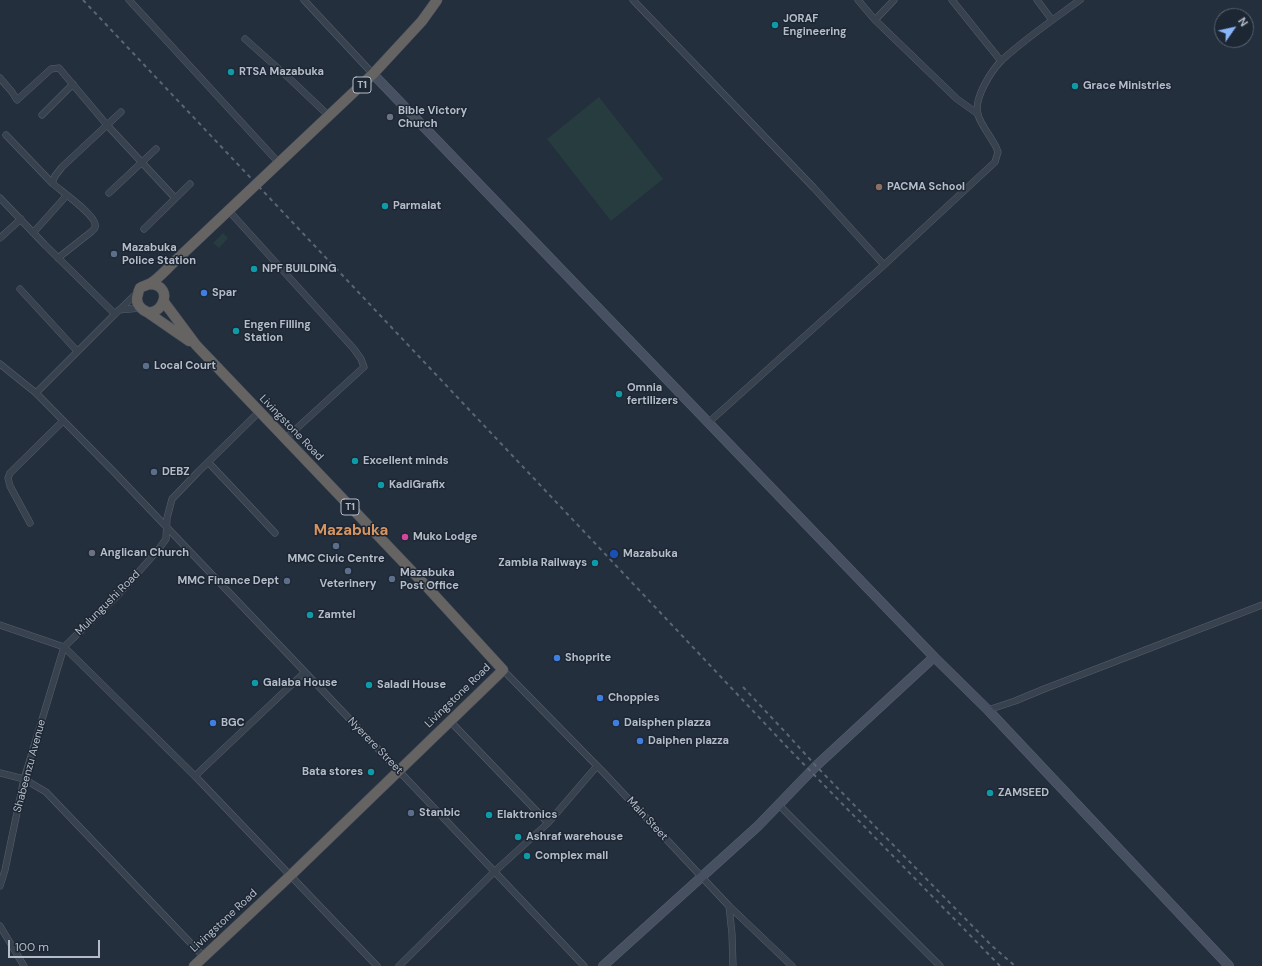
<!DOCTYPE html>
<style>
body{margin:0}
#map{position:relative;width:1262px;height:966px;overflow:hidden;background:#242f3e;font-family:"DM Sans",sans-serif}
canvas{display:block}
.north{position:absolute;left:1214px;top:8px;width:40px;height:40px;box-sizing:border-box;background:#1d2633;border:1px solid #59626f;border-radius:50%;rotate:56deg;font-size:11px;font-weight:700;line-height:16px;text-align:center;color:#b4bcc9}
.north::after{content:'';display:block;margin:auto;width:14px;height:18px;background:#8ab4f8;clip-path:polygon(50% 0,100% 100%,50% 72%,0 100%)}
.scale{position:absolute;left:8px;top:940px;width:92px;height:18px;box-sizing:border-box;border:2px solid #b4bcc9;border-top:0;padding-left:5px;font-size:12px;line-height:14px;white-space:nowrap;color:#b4bcc9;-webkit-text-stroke:3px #1d2633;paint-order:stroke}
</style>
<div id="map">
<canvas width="1262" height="966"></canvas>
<div class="north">N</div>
<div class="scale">100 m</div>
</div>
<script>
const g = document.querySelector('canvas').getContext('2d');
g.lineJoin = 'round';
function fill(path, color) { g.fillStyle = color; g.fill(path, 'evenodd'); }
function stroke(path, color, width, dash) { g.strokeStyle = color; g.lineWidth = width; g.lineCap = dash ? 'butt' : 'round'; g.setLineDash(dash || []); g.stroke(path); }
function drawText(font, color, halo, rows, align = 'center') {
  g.font = font + ' "DM Sans",sans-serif'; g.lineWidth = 3; g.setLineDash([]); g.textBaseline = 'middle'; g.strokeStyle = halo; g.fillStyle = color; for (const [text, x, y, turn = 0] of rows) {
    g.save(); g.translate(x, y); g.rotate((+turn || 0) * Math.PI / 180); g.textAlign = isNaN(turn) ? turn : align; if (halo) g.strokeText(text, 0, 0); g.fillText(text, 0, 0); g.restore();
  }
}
fill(new Path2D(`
 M599,97L663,179L611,221L547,139Z
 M223,233L228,238L219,248L213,243Z`), '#263c3f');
const minor = new Path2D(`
 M129,0L279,163
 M304,0L373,74
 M633,0L814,188L884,265
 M858,0L875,20L957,99L978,114
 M952,0L1001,61
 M1037,0L1052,20
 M875,20L894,0
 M245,39L290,79L329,116
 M0,78L12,92L17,100L51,69L59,68L107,125L175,198
 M42,115L73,84
 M6,135L52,183
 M109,193L156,149
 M0,198L45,245L115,314
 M229,211L354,349L361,359L364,367L285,439
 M144,229L190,184
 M33,233L67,195
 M0,238L21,219
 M58,258L91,232C94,229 96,228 95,224C94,214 61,191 52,183L55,176L62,167L121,112
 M20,289L77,351
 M119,310L141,308
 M0,364L36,393L114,472L305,672L584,966
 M36,393L115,314L137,293
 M708,423L884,265L995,162L998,152L996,147C991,137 981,125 978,115C973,99 991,71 1002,60C1026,38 1054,19 1080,0
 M208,462L275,533
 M30,523L10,486L8,478L10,473L63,421
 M0,625L64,647L118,595L158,550L166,539L167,518L172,499L198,472L259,412
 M503,670L605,774L729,906L792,966
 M988,710L1015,701L1044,689L1262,605
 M0,773L24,779L46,792L203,956
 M195,776L305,672
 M779,805L940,966
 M548,823L597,766
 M0,886L5,870L24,779L64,647L195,776L377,966
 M729,906L732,934L733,966
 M0,926L24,966
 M399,966L494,872L548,823L450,721`);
const secondary = new Path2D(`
 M373,74L934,657L988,710L1229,966
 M603,966L758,826L816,766L934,657`);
const trunk = new Path2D(`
 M149,284C179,285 158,325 141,308C137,304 136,299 138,294C138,292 139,290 140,288C143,286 145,286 149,284C156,281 168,268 174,262L373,74L422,21L437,0
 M164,302L196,345L427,587L503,670L290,876L194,966
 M144,310L189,341`);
stroke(minor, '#565f6c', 7);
stroke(secondary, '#565f6c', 10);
stroke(trunk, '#434c59', 11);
stroke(minor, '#38414e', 6);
stroke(secondary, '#465061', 9);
stroke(trunk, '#656462', 10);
stroke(new Path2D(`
 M83,0L787,747L1000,966
 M743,687L787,734L816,766L991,945L1015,966`), '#5a6575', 2, [4, 4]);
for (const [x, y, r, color] of [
 [775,25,4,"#0f9aa8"],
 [231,72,4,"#0f9aa8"],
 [1075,86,4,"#0f9aa8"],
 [390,117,4,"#6b7280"],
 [879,187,4,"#8d6e63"],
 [385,206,4,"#0f9aa8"],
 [114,254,4,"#5c6f8a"],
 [254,269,4,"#0f9aa8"],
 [204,293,4,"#3f7fe0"],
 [236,331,4,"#0f9aa8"],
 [146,366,4,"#5c6f8a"],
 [619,394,4,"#0f9aa8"],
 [355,461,4,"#0f9aa8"],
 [154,472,4,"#5c6f8a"],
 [381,485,4,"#0f9aa8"],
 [405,537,4,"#d1479c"],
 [336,546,4,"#5c6f8a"],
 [92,553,4,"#6b7280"],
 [614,554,5,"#1a4fb4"],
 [595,563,4,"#0f9aa8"],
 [348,571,4,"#5c6f8a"],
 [392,579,4,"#5c6f8a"],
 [287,581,4,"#5c6f8a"],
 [310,615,4,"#0f9aa8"],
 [557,658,4,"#3f7fe0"],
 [255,683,4,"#0f9aa8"],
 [369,685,4,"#0f9aa8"],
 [600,698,4,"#3f7fe0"],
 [213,723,4,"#3f7fe0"],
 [616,723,4,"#3f7fe0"],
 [640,741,4,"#3f7fe0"],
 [371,772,4,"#0f9aa8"],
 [990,793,4,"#0f9aa8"],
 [411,813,4,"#5c6f8a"],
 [489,815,4,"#0f9aa8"],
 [518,837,4,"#0f9aa8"],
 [527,856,4,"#0f9aa8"]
]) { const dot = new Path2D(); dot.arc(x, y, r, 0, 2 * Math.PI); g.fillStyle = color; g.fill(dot); stroke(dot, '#1d2633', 1.5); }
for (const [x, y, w] of [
 [362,85,18],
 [350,507,18]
]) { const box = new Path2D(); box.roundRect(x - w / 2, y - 8, w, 16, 3); g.fillStyle = '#1d2633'; g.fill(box); stroke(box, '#b4bcc9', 1); }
drawText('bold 10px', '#b4bcc9', null, [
 ["T1",362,85],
 ["T1",350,507]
]);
drawText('bold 11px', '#b4bcc9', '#1d2633', [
 ["JORAF",783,19],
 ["Engineering",783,32],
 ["RTSA Mazabuka",239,72],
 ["Grace Ministries",1083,86],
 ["Bible Victory",398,111],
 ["Church",398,124],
 ["PACMA School",887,187],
 ["Parmalat",393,206],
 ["Mazabuka",122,248],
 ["Police Station",122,261],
 ["NPF BUILDING",262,269],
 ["Spar",212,293],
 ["Engen Filling",244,325],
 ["Station",244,338],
 ["Local Court",154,366],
 ["Omnia",627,388],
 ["fertilizers",627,401],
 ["Excellent minds",363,461],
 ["DEBZ",162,472],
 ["KadiGrafix",389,485],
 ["Muko Lodge",413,537],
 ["Anglican Church",100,553],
 ["Mazabuka",623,554],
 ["MMC Civic Centre",336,559,"center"],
 ["Zambia Railways",587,563,"right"],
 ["Mazabuka",400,573],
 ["Post Office",400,586],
 ["MMC Finance Dept",279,581,"right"],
 ["Veterinery",348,584,"center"],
 ["Zamtel",318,615],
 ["Shoprite",565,658],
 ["Galaba House",263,683],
 ["Saladi House",377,685],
 ["Choppies",608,698],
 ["BGC",221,723],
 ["Daisphen plazza",624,723],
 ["Daiphen plazza",648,741],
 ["Bata stores",363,772,"right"],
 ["ZAMSEED",998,793],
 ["Stanbic",419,813],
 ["Elaktronics",497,815],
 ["Ashraf warehouse",526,837],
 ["Complex mall",535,856]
], 'left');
drawText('11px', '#b4bcc9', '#1d2633', [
 ["Livingstone Road",291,428,46],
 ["Mulungushi Road",108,603,-45],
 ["Livingstone Road",458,696,-44],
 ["Nyerere Street",375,746,46],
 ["Shabeenzu Avenue",30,766,-75],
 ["Main Steet",647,819,47],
 ["Livingstone Road",224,921,-43]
]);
drawText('bold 15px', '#d59563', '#1d2633', [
 ["Mazabuka",351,531]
]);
</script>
